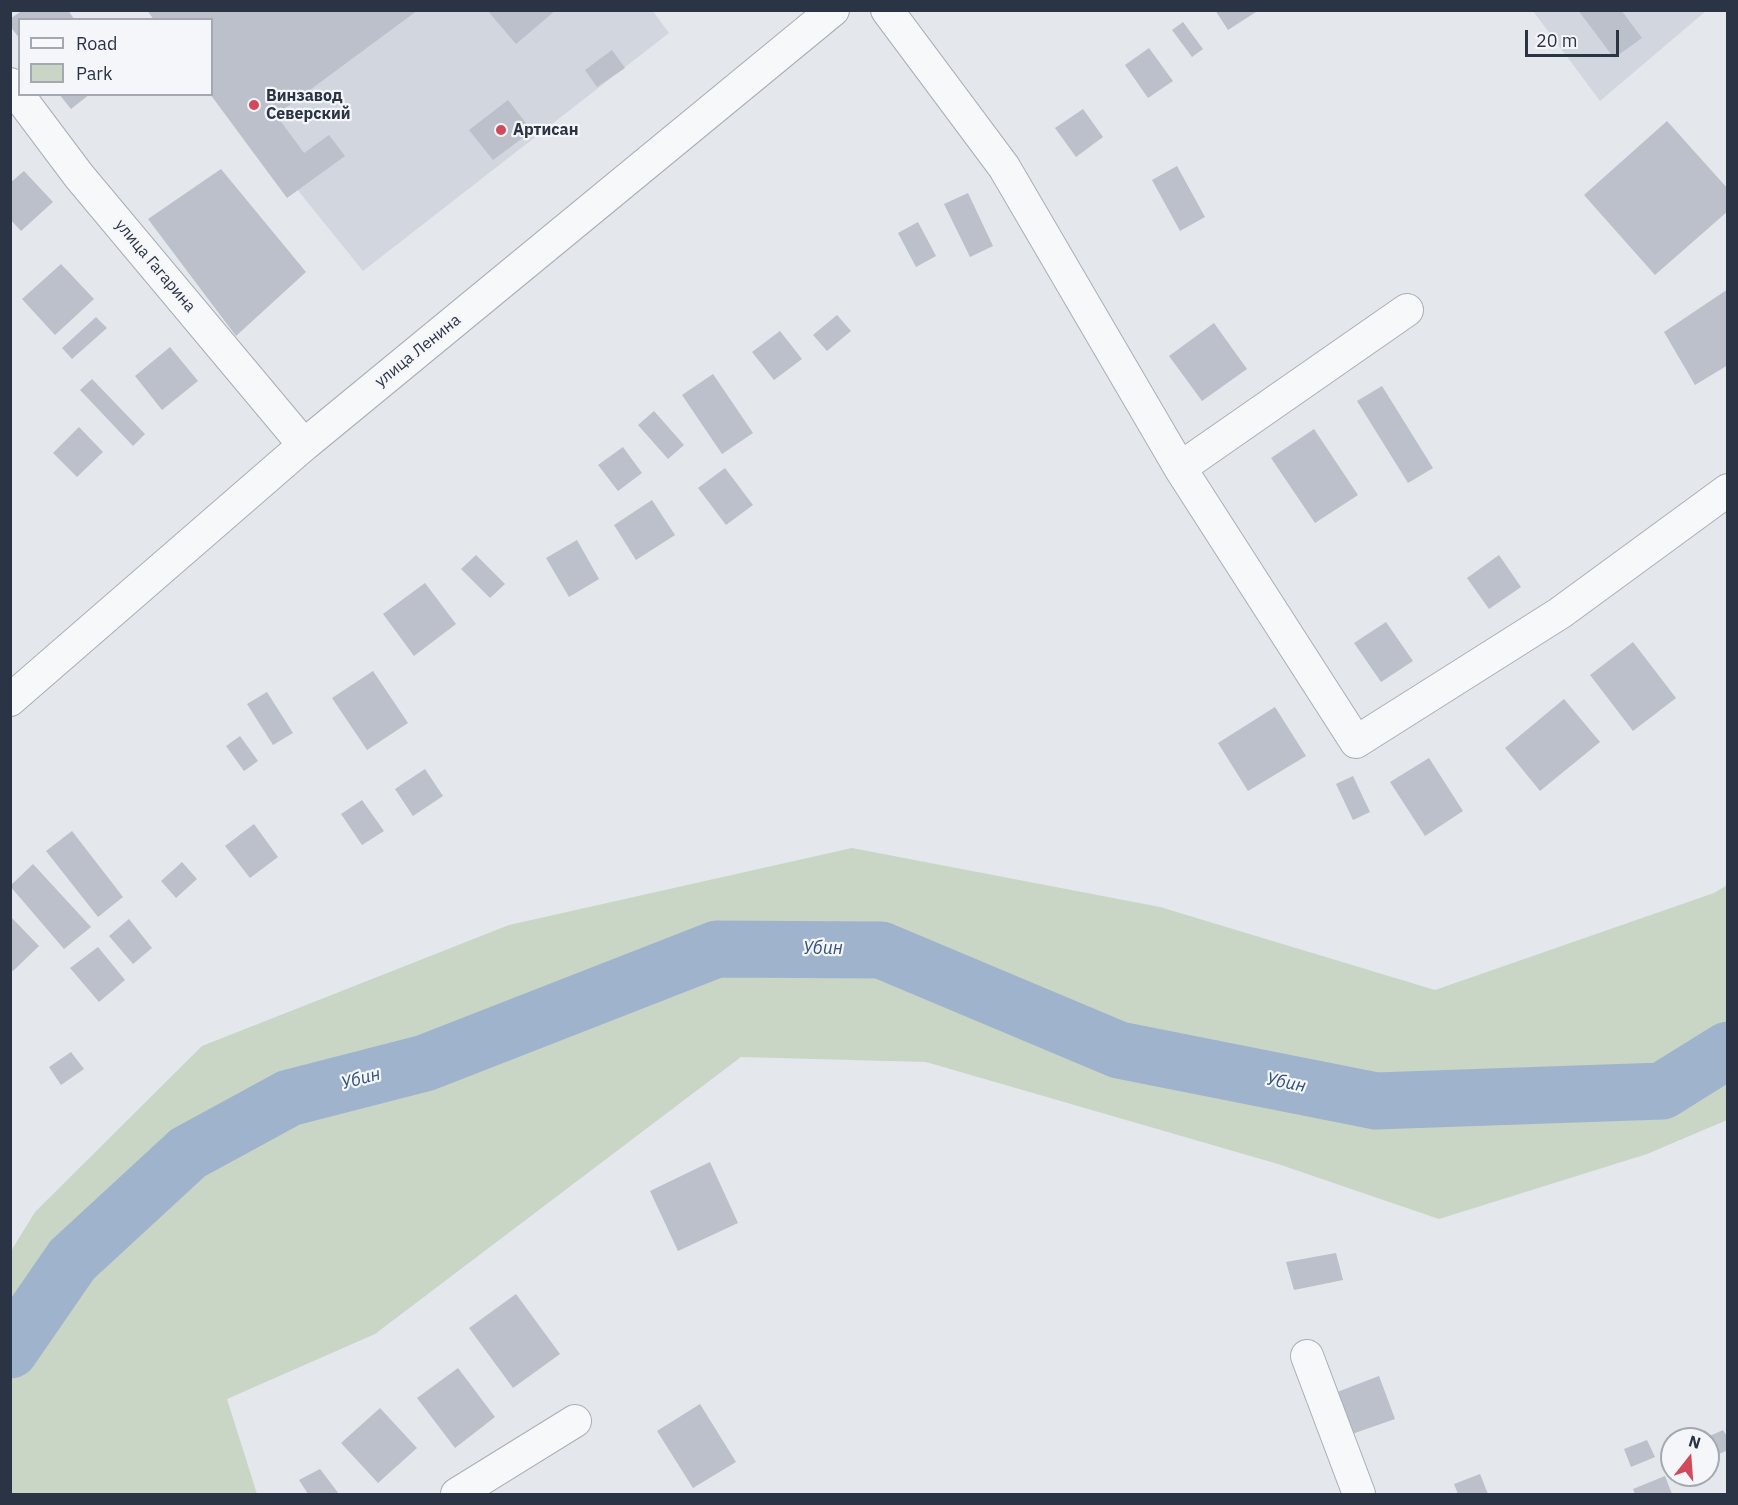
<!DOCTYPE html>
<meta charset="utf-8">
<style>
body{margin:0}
#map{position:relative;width:1738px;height:1505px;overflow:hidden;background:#e4e7ec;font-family:"IBM Plex Sans",sans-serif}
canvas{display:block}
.frame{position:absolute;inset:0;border:12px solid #2b3445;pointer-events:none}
.legend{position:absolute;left:18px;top:18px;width:195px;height:78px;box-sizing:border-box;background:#f4f6f9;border:2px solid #a4a8b1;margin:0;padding:8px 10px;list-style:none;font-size:18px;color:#2b3445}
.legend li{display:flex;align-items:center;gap:12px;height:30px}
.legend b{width:30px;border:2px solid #a4a8b1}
.north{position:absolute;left:1660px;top:1427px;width:60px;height:60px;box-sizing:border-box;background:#f4f6f9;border:2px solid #a4a8b1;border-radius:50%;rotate:17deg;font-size:16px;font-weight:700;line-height:24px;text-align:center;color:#2b3445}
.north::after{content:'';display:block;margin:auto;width:21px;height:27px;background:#d1495b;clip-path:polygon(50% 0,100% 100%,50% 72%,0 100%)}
.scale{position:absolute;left:1525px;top:30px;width:94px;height:27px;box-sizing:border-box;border:3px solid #2b3445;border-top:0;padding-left:8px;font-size:18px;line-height:21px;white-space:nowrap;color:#2b3445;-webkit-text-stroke:4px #f4f6f9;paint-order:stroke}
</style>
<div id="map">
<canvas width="1738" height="1505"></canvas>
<div class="frame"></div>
<ul class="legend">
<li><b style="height:8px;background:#f7f8fa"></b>Road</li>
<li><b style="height:16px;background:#c9d6c5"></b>Park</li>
</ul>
<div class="north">N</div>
<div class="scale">20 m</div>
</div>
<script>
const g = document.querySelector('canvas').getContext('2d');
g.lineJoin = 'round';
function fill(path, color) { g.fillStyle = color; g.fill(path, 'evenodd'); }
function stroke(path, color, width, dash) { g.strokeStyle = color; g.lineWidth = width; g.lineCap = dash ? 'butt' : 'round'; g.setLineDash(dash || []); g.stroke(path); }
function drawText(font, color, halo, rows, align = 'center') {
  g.font = font + ' "IBM Plex Sans",sans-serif'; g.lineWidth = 4.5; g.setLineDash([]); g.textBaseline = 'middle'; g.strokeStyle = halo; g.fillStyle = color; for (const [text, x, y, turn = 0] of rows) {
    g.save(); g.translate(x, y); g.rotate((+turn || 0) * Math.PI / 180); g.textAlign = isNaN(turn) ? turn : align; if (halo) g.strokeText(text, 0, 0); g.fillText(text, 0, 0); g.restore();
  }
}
fill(new Path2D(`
 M652,10L669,33L363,271L212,84V20L153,11Z
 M1533,11H1706L1600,101Z`), '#d2d6de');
fill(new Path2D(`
 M852,848L1160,907L1435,990L1714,893L1727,885V1120L1647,1154L1439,1219L1278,1164L926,1062L741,1057L375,1334L227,1399L257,1494H11V1251L35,1212L202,1046L509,925Z`), '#c9d6c5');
stroke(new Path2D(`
 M10,1350L72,1260L188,1153L289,1098L425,1063L717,949L881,950L1119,1050L1376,1101L1662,1091L1728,1050`), '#9fb4cc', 57);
fill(new Path2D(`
 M23,10H68L74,19L20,20V39L10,26V19Z
 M147,10H418L276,115L304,153L329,135L345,156L287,198L210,94H212V20H154Z
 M487,10H556L516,44Z
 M1215,10H1259L1228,30Z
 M1578,10H1621L1642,38L1614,58Z
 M1183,22L1203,49L1192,57L1172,30Z
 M1149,48L1173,81L1148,98L1125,65Z
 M612,50L625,68L597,87L585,70Z
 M59,94H90L71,109Z
 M508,100L532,131L493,160L469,130Z
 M1083,109L1103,137L1076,157L1055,128Z
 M1667,121L1728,189V211L1655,275L1584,195Z
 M1177,166L1205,217L1180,231L1152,180Z
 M221,169L306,272L236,336L148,219Z
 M24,171L53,202L21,231L10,219V183Z
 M968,193L993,246L970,257L944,204Z
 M918,222L936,256L916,267L898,233Z
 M61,264L94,299L55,335L22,299Z
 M1728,289V365L1695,385L1664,332Z
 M837,315L851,331L827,351L813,335Z
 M96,317L107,328L72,359L62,348Z
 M1214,323L1247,369L1202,401L1169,356Z
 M780,331L802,359L774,380L752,352Z
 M170,347L198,381L162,410L135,376Z
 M713,374L753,433L722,454L682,395Z
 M92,379L145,434L133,446L80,390Z
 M1382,386L1433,468L1408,483L1357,401Z
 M654,411L684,445L668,459L638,425Z
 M79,427L103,452L77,477L53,453Z
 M1314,429L1358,495L1315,523L1271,458Z
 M623,447L642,473L618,491L598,465Z
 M725,468L753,505L726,525L698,488Z
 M652,500L675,535L636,560L614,525Z
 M577,540L599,579L569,597L546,558Z
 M476,555L505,584L490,598L461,569Z
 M1499,555L1521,587L1489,609L1467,578Z
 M425,583L456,624L414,656L383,614Z
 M1386,622L1413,661L1381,682L1354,643Z
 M1633,642L1676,698L1633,731L1590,675Z
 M373,671L408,723L367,750L332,698Z
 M267,692L293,733L273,745L247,704Z
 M1564,699L1600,742L1540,791L1505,748Z
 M1275,707L1306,756L1248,791L1218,743Z
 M240,736L258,761L244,771L226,746Z
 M1429,758L1463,811L1425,836L1390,782Z
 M425,769L443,796L413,816L395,789Z
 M1353,776L1370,812L1353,820L1336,784Z
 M362,800L384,831L362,845L341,814Z
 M254,824L278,857L250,878L225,846Z
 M72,831L123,897L98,917L46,851Z
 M182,862L197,879L176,898L161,881Z
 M33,864L91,927L64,949L10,886Z
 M10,916L39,946L13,971L10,968Z
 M129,919L152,948L133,964L109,936Z
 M98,947L125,980L99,1002L70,968Z
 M71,1052L84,1069L61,1085L49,1067Z
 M710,1162L738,1223L678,1251L650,1191Z
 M1336,1253L1343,1280L1294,1290L1286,1262Z
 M516,1294L560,1354L513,1388L469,1328Z
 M458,1368L495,1417L455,1448L417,1398Z
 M1379,1376L1395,1419L1349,1435L1332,1394Z
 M700,1404L736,1462L693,1488L657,1431Z
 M380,1408L417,1448L378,1483L341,1443Z
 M1723,1430L1728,1438V1450L1708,1459V1439H1703Z
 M1647,1440L1655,1457L1631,1467L1624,1449Z
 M320,1469L339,1494H308L299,1480Z
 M1480,1474L1488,1494H1458L1454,1484Z
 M1665,1476L1672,1494H1635L1633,1489Z`), '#bbc0ca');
const minor = new Path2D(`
 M887,10L1004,167L1180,468L1356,742L1560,613L1728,490
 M10,84L79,176L304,445
 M1180,468L1407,310
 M10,700L304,445L833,10
 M1307,1356L1359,1494
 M457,1494L575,1421`);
stroke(minor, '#a9aeb7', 34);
stroke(minor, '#f7f8fa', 32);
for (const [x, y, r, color] of [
 [254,105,6,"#d1495b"],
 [501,130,6,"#d1495b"]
]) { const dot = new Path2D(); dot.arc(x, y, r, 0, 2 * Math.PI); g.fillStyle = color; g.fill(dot); stroke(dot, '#f4f6f9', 2); }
drawText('bold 16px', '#2b3445', '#f4f6f9', [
 ["Винзавод",266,96],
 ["Северский",266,114],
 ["Артисан",513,130]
], 'left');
drawText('16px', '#2b3445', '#f4f6f9', [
 ["улица Гагарина",155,266,50],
 ["улица Ленина",418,351,-39]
]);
drawText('italic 18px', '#34527a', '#f4f6f9', [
 ["Убин",823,949],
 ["Убин",361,1079,-15],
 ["Убин",1286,1083,11]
]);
</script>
